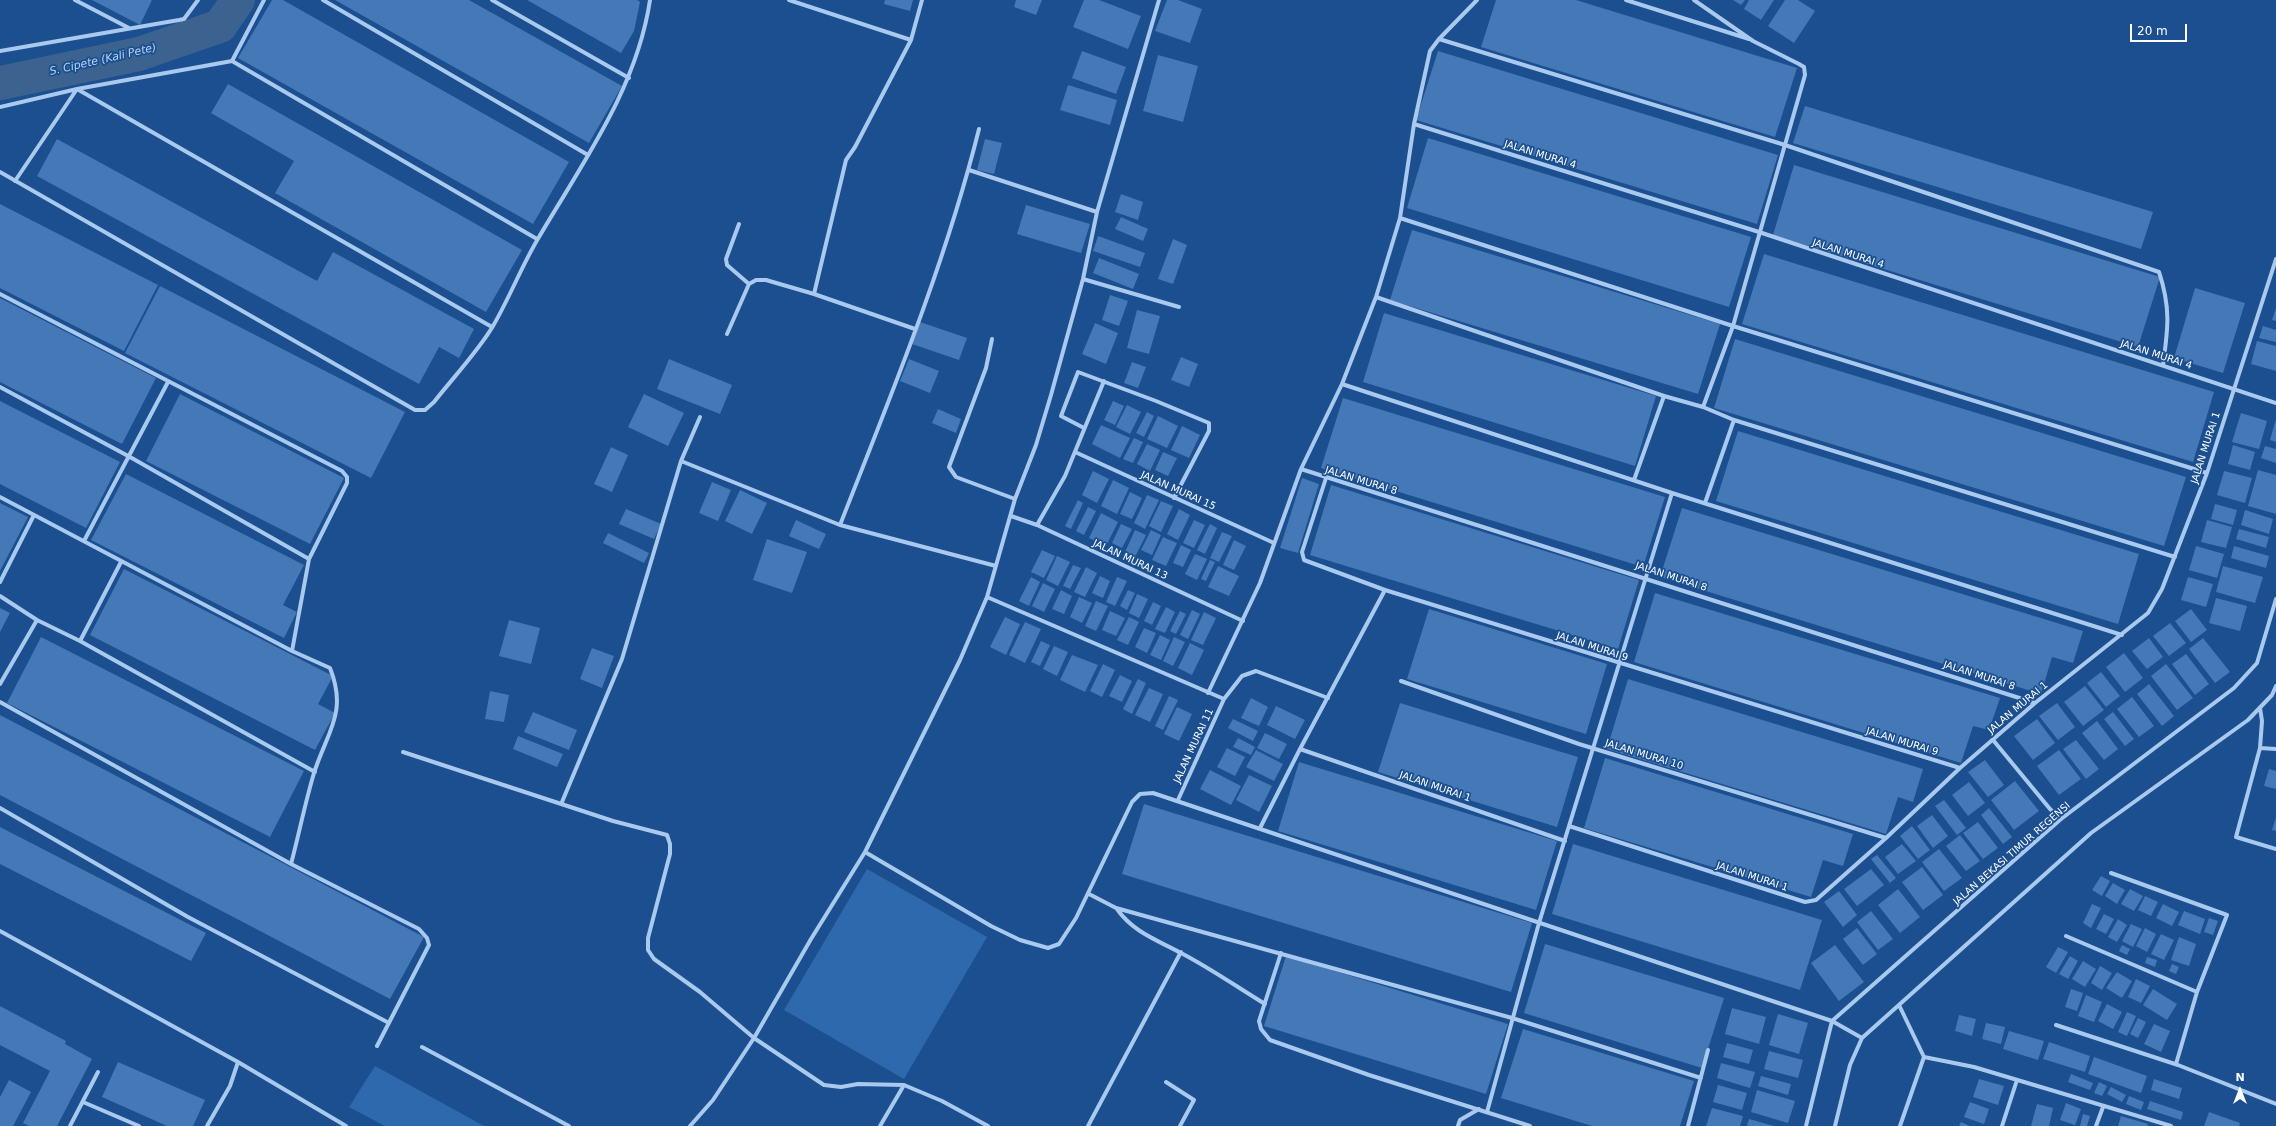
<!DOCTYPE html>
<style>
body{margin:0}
#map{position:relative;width:2276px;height:1126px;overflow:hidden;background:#1b4f8f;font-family:"DejaVu Sans",sans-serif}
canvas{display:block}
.north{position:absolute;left:2220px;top:1070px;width:40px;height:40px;-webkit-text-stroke:3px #1b4f8f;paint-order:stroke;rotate:0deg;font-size:11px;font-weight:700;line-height:16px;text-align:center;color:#fff}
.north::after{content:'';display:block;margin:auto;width:14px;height:18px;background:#fff;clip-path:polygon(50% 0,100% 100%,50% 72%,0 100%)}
.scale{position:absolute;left:2130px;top:24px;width:57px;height:18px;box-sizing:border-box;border:2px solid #fff;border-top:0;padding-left:5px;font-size:12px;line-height:14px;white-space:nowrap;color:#fff;-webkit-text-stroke:3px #1b4f8f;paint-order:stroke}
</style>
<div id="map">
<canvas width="2276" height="1126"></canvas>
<div class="north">N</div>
<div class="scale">20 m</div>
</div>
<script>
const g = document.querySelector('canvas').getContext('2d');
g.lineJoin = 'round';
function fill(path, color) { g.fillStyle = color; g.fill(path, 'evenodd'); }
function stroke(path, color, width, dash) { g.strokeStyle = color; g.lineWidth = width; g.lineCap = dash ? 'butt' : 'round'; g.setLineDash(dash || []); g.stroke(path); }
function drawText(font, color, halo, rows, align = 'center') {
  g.font = font + ' "DejaVu Sans",sans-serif'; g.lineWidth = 3.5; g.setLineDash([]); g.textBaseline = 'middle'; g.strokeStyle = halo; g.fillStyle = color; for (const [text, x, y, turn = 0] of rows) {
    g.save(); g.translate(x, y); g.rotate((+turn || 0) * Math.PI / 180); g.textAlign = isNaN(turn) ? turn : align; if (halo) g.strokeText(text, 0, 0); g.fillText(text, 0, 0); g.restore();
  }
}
fill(new Path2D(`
 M867,869L987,937L904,1079L784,1010Z
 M375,1066L484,1126H385L349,1107Z`), '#2e69ad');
stroke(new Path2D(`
 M0,83L139,54L220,26L238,0`), '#3c6290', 34);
fill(new Path2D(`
 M92,0H152L140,25Z
 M272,0H283L569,162L533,224L238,58Z
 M335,0H469L622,86L589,143Z
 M527,0H637L640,2L634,31L621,53Z
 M885,0H913L910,11L884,4Z
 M1016,0H1042L1036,15L1014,7Z
 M1084,0H1099L1141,16L1128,49L1073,27Z
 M1167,0H1178L1202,9L1190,43L1155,31Z
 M1496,0H1576L1797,68L1775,137L1481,47Z
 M1733,0H1745L1741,5Z
 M1749,0H1774L1761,20L1744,9Z
 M1785,0H1798L1815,11L1794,43L1768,26Z
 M1082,51L1126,67L1116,94L1072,78Z
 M1438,51L1778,155L1757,224L1416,120Z
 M1158,55L1198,66L1183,122L1143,111Z
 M228,84L522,250L486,312L275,193L294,161L211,113Z
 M1068,85L1117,100L1110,125L1060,110Z
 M1805,106L2153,212L2141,249L1793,143Z
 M1428,138L1751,237L1729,307L1407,208Z
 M57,139L317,281L333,252L474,329L459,358L439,347L419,384L37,176Z
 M985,139L1002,143L994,174L977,170Z
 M1794,165L2160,277L2138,347L1773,235Z
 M1121,194L1143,202L1138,220L1115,212Z
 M0,204L158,285L124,351L0,288Z
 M1026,205L1090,224L1081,253L1017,234Z
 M1121,217L1148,229L1143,241L1115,229Z
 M1412,230L1720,324L1698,394L1390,300Z
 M1098,236L1145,253L1140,267L1093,251Z
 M1173,239L1187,245L1173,284L1158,279Z
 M1764,254L2214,392L2193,462L1742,324Z
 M1099,258L1139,274L1133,289L1093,273Z
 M160,286L405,412L371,478L125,353Z
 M2195,288L2245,303L2223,373L2174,358Z
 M1110,295L1128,301L1119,326L1102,320Z
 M0,298L156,378L122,444L0,382Z
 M2276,308V321L2272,320Z
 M1137,310L1160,316L1149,354L1127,348Z
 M1384,313L1656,396L1635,466L1363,382Z
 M920,322L967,338L959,360L912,344Z
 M1095,323L1118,333L1106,364L1082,354Z
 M2263,326L2276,330V342L2259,338Z
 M1735,339L2186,477L2164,546L1714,408Z
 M2257,341L2276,346V371L2251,364Z
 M1181,357L1198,364L1189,387L1171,380Z
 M669,359L732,385L720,414L657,389Z
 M909,359L939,371L930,393L900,381Z
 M1132,362L1146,367L1138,388L1124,383Z
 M180,394L344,478L310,544L146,461Z
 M644,394L684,413L668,446L628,427Z
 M1343,398L1665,497L1643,567L1321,468Z
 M0,401L120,462L86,528L0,484Z
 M1113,401L1124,406L1115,425L1104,420Z
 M1127,405L1141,412L1130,434L1116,427Z
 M938,409L961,419L956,433L932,423Z
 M1147,412L1154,416L1144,437L1136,433Z
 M2241,413L2267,421L2259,449L2232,442Z
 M1158,416L1178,426L1167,448L1147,439Z
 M2276,419V442L2270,440Z
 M1101,425L1130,438L1120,458L1092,444Z
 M1182,426L1200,435L1189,458L1171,450Z
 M1738,431L2139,554L2118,624L1716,501Z
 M1134,438L1143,442L1133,463L1123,459Z
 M1147,444L1160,450L1150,471L1137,464Z
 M2233,445L2255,452L2250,470L2228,464Z
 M2265,446L2276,449V463L2261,458Z
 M611,447L628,455L612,492L594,484Z
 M1163,452L1177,458L1168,476L1155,470Z
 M2258,470L2276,475V514L2248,506Z
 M1093,471L1109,479L1097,503L1082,495Z
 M2224,471L2252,478L2245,503L2217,495Z
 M126,474L304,565L283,605L297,612L284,638L91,540Z
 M1302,478L1319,484L1298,553L1280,548Z
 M1113,480L1129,488L1117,514L1101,506Z
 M712,482L731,490L718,521L699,513Z
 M1331,485L1639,580L1618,649L1310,555Z
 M740,490L767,503L752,534L725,521Z
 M1130,492L1142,498L1132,519L1120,514Z
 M1147,495L1159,500L1145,529L1134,523Z
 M1078,500L1083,503L1071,529L1065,526Z
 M1161,501L1173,506L1161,532L1149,526Z
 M0,503L28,517L0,571Z
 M2215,504L2237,510L2233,525L2211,519Z
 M1088,507L1096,511L1084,535L1076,531Z
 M1682,508L2083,631L2073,663L2052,657L2041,694L1660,577Z
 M626,509L661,524L654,539L619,524Z
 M1179,509L1190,515L1178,540L1167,534Z
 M2245,510L2273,519L2269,534L2241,525Z
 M1101,513L1118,522L1106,546L1089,538Z
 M796,520L826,534L819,549L789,536Z
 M1194,520L1205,525L1194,548L1183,543Z
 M2207,520L2232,527L2226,548L2201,542Z
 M1121,524L1132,529L1122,548L1112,543Z
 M1210,524L1217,528L1205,554L1197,550Z
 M2239,529L2269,537L2266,548L2236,539Z
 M1135,530L1146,535L1135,557L1125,552Z
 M1151,530L1161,535L1152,555L1141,550Z
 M1222,532L1232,536L1219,562L1210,558Z
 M608,533L649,553L644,563L603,543Z
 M1163,537L1177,543L1166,566L1152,560Z
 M767,539L807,552L792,593L753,580Z
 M1234,540L1246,546L1234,570L1223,565Z
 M1181,545L1191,550L1183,567L1173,563Z
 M2196,546L2224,554L2217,578L2189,570Z
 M2234,546L2269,556L2266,568L2231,558Z
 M1042,550L1055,556L1044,578L1031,572Z
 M1195,554L1207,559L1197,580L1185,574Z
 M1057,556L1070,562L1058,586L1046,580Z
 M1210,560L1215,562L1206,581L1201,579Z
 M1073,565L1081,568L1070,589L1063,586Z
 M1218,566L1239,576L1229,596L1208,587Z
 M2223,566L2263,577L2255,603L2216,592Z
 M1086,567L1097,573L1085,597L1074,592Z
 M124,569L333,676L318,704L335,713L315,750L90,635Z
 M1100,576L1110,581L1103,598L1092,593Z
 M1031,577L1040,582L1029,606L1019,601Z
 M1117,577L1127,581L1115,606L1106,602Z
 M2188,577L2213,584L2206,607L2181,600Z
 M1043,583L1055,589L1044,612L1032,606Z
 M1061,590L1072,596L1064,614L1052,609Z
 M1128,590L1135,593L1127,610L1120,606Z
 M1655,593L2000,698L1989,730L1973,726L1961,763L1634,662Z
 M1137,594L1148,599L1139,618L1129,613Z
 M1079,597L1092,603L1082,623L1070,617Z
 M2216,598L2247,606L2240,631L2209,623Z
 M1096,601L1108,606L1096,631L1085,626Z
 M1153,602L1161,606L1152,625L1144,621Z
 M1166,607L1175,612L1165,633L1155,629Z
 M0,608L10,613L0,632Z
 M1429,609L1607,664L1586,734L1407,679Z
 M2191,609L2207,630L2191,642L2175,621Z
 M1192,610L1200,614L1188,639L1180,635Z
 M1110,611L1125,618L1116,636L1102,630Z
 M1180,611L1186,614L1176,634L1170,631Z
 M1204,612L1216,618L1203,645L1191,640Z
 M1005,617L1020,624L1006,655L990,647Z
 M1129,617L1139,622L1128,645L1117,640Z
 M509,620L540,628L531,664L499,656Z
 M1025,622L1041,629L1025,663L1009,655Z
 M2170,623L2186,643L2169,656L2153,636Z
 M1144,628L1156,633L1147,653L1135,647Z
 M1160,635L1170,640L1161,660L1150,655Z
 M41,637L304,771L270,837L7,703Z
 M1174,637L1185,642L1173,666L1163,661Z
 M2149,638L2163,657L2147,669L2132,651Z
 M2203,638L2230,672L2215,683L2189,649Z
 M1041,641L1050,645L1040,666L1031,662Z
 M1190,643L1204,650L1192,675L1178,668Z
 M1054,646L1068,652L1057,676L1043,669Z
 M592,648L614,656L602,688L580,679Z
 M2124,653L2143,678L2125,692L2106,667Z
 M2186,654L2209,684L2195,695L2172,664Z
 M1072,655L1098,665L1085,692L1060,680Z
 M1103,664L1115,670L1102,697L1090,691Z
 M2166,664L2193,698L2177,710L2151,676Z
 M2101,672L2120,696L2106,707L2087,683Z
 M1120,675L1132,681L1122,702L1109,696Z
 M1138,679L1146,683L1132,714L1123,709Z
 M1628,679L1923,769L1913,802L1898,797L1886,834L1607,749Z
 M2149,684L2174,716L2162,726L2137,694Z
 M2085,686L2104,710L2083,726L2064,702Z
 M1149,688L1163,694L1150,722L1135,715Z
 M490,691L509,695L504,722L485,719Z
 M1169,696L1178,700L1163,730L1155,726Z
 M2132,697L2154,726L2139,737L2117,709Z
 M1251,698L1268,707L1259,726L1241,718Z
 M1400,703L1578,757L1557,827L1378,772Z
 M2057,703L2075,727L2058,740L2039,716Z
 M1276,706L1305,720L1295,739L1267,725Z
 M1177,707L1192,714L1179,741L1164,734Z
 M533,712L577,730L569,750L524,732Z
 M2113,712L2134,739L2125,746L2104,719Z
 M0,715L424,937L390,999L0,795Z
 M1233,719L1258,731L1253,741L1228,728Z
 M2037,719L2055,743L2033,760L2014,736Z
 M2097,721L2118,749L2104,760L2082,733Z
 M1265,733L1287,744L1279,759L1257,748Z
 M518,736L563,754L557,767L513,749Z
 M1238,738L1255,747L1251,755L1233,747Z
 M2076,740L2099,769L2086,779L2063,749Z
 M1227,748L1245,757L1235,776L1217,767Z
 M1256,750L1283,764L1274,781L1246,767Z
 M2059,750L2081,779L2059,795L2037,766Z
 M1605,758L1853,834L1843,866L1823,860L1811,897L1584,828Z
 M1985,760L2004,785L1988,797L1968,772Z
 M1299,762L1557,841L1536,910L1278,831Z
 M2269,769L2276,771V789L2264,786Z
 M1210,770L1241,786L1231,805L1200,789Z
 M1249,775L1272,786L1259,812L1236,800Z
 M2015,781L2039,811L2014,830L1991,800Z
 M1969,782L1985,803L1968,816L1952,795Z
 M1944,800L1966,828L1957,835L1935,806Z
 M1144,804L1532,923L1511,992L1122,874Z
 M1989,808L2012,837L2003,844L1981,815Z
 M1932,815L1948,836L1933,848L1917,826Z
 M2276,817V831L2272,830Z
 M1978,822L1998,848L1983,859L1963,833Z
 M1912,826L1930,850L1918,859L1900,836Z
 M0,827L206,933L191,961L0,864Z
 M1960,835L1980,861L1966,871L1946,846Z
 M1573,844L1822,920L1800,990L1552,914Z
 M1902,844L1916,861L1898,874L1885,857Z
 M1939,849L1962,878L1944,891L1922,862Z
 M1877,855L1896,878L1890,883L1871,859Z
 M1922,867L1943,895L1923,910L1902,882Z
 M1871,869L1884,885L1857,906L1844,889Z
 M2101,876L2110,881L2102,896L2092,890Z
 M2113,883L2125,890L2117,904L2105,896Z
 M1898,889L1920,917L1900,933L1878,905Z
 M2130,889L2143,896L2134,911L2121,904Z
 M1839,891L1857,915L1843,927L1824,902Z
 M2145,896L2158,902L2151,916L2138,910Z
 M2092,904L2101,908L2091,928L2083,923Z
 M2163,904L2179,912L2172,926L2156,918Z
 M1871,911L1893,939L1878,950L1857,922Z
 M2184,911L2205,919L2200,934L2178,925Z
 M2104,914L2114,919L2106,934L2096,929Z
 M2209,918L2218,921L2213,935L2204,932Z
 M2118,919L2127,925L2117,942L2108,937Z
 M2131,924L2142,929L2133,947L2122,941Z
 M1857,928L1877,954L1863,965L1843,939Z
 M2145,928L2156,934L2147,952L2136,946Z
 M2161,934L2174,940L2164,960L2151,954Z
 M2179,937L2196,944L2189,966L2171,960Z
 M1545,944L1724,998L1702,1068L1524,1013Z
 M1835,945L1864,982L1839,1001L1811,963Z
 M2122,945L2130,949L2127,955L2119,951Z
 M2058,947L2068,952L2056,973L2046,967Z
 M1286,956L1508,1024L1486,1094L1264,1026Z
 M2070,956L2078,961L2068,979L2059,974Z
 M2147,957L2157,960L2155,967L2145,963Z
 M2083,961L2096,969L2085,987L2072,979Z
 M2172,964L2179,967L2176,974L2169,971Z
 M2100,966L2112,973L2102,990L2091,983Z
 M2117,972L2132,981L2122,998L2106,988Z
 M2136,979L2150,986L2141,1003L2128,997Z
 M2071,989L2083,993L2077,1011L2065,1007Z
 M2153,989L2177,1004L2167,1020L2143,1005Z
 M2086,995L2102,1002L2094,1022L2078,1016Z
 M2107,1004L2122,1012L2113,1029L2098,1021Z
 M0,1006L66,1041L65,1044L92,1059L57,1126H29L23,1123L50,1071L0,1045Z
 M1732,1008L1766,1017L1759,1044L1725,1034Z
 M2127,1012L2136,1016L2127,1036L2118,1032Z
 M1778,1014L1808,1023L1799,1054L1769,1045Z
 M1959,1015L1976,1019L1972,1036L1955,1031Z
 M2138,1018L2146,1022L2138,1038L2130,1034Z
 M1986,1023L2005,1027L2001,1044L1982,1039Z
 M2154,1024L2170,1031L2161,1052L2144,1044Z
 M1523,1029L1694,1081L1680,1126H1592L1501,1098Z
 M2009,1031L2044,1041L2038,1060L2003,1049Z
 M2049,1042L2090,1056L2085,1072L2043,1059Z
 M1727,1043L1753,1050L1749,1064L1723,1057Z
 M1769,1051L1803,1060L1798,1078L1764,1069Z
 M2094,1057L2147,1076L2141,1093L2088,1074Z
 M118,1062L205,1100L193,1126H167L102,1097Z
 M1721,1063L1755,1072L1750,1088L1717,1078Z
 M2071,1074L2093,1083L2090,1090L2068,1082Z
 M1761,1076L1791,1084L1788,1095L1758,1086Z
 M1979,1079L2004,1086L1998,1105L1973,1097Z
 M2154,1079L2182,1088L2179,1099L2151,1090Z
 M9,1080L31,1092L13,1126H0V1097Z
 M2099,1082L2107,1086L2102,1096L2094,1093Z
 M1718,1085L1747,1093L1742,1110L1713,1102Z
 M2111,1087L2126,1095L2122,1102L2107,1094Z
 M1757,1090L1795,1101L1788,1123L1751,1112Z
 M2129,1096L2144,1102L2141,1110L2126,1104Z
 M2150,1101L2183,1112L2181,1120L2147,1109Z
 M1970,1102L1989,1109L1984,1124L1964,1117Z
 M2066,1103L2081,1109L2075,1125L2060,1120Z
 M2037,1104L2053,1108L2049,1126H2031Z
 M1712,1108L1743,1116L1740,1126H1706Z
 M2209,1112L2240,1123L2239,1126H2204Z
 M2083,1114L2090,1116L2087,1126H2080Z
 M2121,1116L2148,1124L2147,1126H2118Z
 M1749,1119L1774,1126H1747Z
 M1961,1122L1970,1126H1959Z`), '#4478b7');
stroke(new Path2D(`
 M75,0L129,28
 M323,0L588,155
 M492,0L629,78
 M789,0L911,40
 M1626,0L1749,39
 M1694,0L1753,41L1799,64L1804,67L1805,75L1733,326L1703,407
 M1439,39L1785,145L2159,272C2171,308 2168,329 2163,365
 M0,51L179,20L184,19L198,0
 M232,61L537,239
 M0,107L77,89L232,61L264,0
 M1414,124L1759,232L2276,403
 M969,170L1097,212
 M0,172L415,410H425L434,402C452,379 479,350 493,326C510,297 522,265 539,237C583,162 637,88 650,0
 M15,181L77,89L492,327
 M1400,218L1733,326L2207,473
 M739,224L726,259L727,265L749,284
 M1083,279L1179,307
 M0,294L342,471L347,477V483L309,559L292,651
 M814,294L846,160L855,147L911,40L922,0
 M1376,297L1664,396L1703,407L1734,420L2175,557
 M727,334L749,284L756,280H766L814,294L915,329
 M992,339L986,368L949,467L956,477L1015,499
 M1342,384L1672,493L2122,635
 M0,387L130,457L309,559
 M1084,428L1061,416L1078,372L1156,401L1209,423V431L1174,498
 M1075,452L1274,543
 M681,461L840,525L996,566
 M1301,469L2035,703
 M1326,478L1302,552L1304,560L1385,590L1960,768
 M1634,480L1664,396
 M0,497L292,651L330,668C348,713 327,732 314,773C305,803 299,834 291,864
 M1705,503L1734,420
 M1011,516L1037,525L1243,621
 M840,525C891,395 945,265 979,129
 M1037,525L1065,476L1104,381
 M84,541L168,382
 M0,582L34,515
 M0,596L37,620L80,641L315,772
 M987,597L1224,699
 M80,641L121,562
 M1401,681L1579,744L1886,838
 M0,684L37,620
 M1208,693L1260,583L1301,469L1342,384L1376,297L1400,218L1414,124L1430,51L1439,39L1477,0
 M0,702L291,864L419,929L427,938L429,945L377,1046
 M1993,740L2050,809L2061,819
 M2260,748L2262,721L2260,708
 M1300,749L1565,841
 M2276,749L2260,748L2236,837L2276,849
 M403,752L613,821L667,835L670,844V854L648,938V950L654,959L700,992L754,1038L824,1085L841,1087L858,1084L904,1085L942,1101L988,1126
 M1178,800L1224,699L1242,676L1256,671L1328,698
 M562,802L622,659L681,461L700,417
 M0,808L188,917L389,1023
 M1569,826L1805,902L1816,900L1886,838L1960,768L2035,703L2148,613L2162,589L2207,473L2276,259
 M1260,828L1300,749L1385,590
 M865,852L991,926L1020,940L1048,948L1059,944L1076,918L1132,802L1140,794L1153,793L1832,1021L1862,1038
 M2111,873L2227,915L2197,992L2176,1064
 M1089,894L1116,908L1512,1018L1701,1078
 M1117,909C1133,932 1157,940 1181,953C1210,968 1237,987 1265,1004
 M0,931L238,1062L346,1126
 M2066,936L2197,992
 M1281,953L1259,1021L1261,1029L1270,1040L1369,1075L1530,1126
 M1899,1005L1924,1057
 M2056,1025L2178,1065L2276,1104
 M422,1047L569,1126
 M1166,1082L1194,1100L1180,1126
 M83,1102L139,1126
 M1487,1112L1539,923L1672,493
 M70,1126L98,1072
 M207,1126L230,1086L238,1062
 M690,1126L713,1100L754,1038L811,939L865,852L960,660L987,597L1015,499L1036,445L1051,395L1083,279L1097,212L1159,0
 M880,1126L904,1085
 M1088,1126L1181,952
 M1458,1126L1460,1120L1479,1109
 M1688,1126L1708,1050
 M1806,1126L1832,1021L2061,819L2234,688L2257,663L2276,599
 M1835,1126L1850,1065L1862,1038L2091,833L2248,720L2272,695L2276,686
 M1900,1126L1924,1057L1974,1067L2171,1126
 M2002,1126L2017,1080
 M2096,1126L2103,1107`), '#a9c9ee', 4);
drawText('10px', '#fff', '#1b4f8f', [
 ["JALAN MURAI 4",1540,155,17],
 ["JALAN MURAI 4",1848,254,18],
 ["JALAN MURAI 4",2156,355,18],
 ["JALAN MURAI 1",2206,448,-72],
 ["JALAN MURAI 8",1361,481,17],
 ["JALAN MURAI 15",1178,491,24],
 ["JALAN MURAI 13",1130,560,25],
 ["JALAN MURAI 8",1671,577,18],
 ["JALAN MURAI 9",1592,647,18],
 ["JALAN MURAI 8",1979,676,18],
 ["JALAN MURAI 1",2018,708,-40],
 ["JALAN MURAI 9",1902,742,17],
 ["JALAN MURAI 11",1194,746,-65],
 ["JALAN MURAI 10",1644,755,17],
 ["JALAN MURAI 1",1435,787,19],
 ["JALAN BEKASI TIMUR REGENSI",2012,854,-41],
 ["JALAN MURAI 1",1752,877,18]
]);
drawText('italic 11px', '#b5d3f5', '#1b4f8f', [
 ["S. Cipete (Kali Pete)",103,60,-13]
]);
</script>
